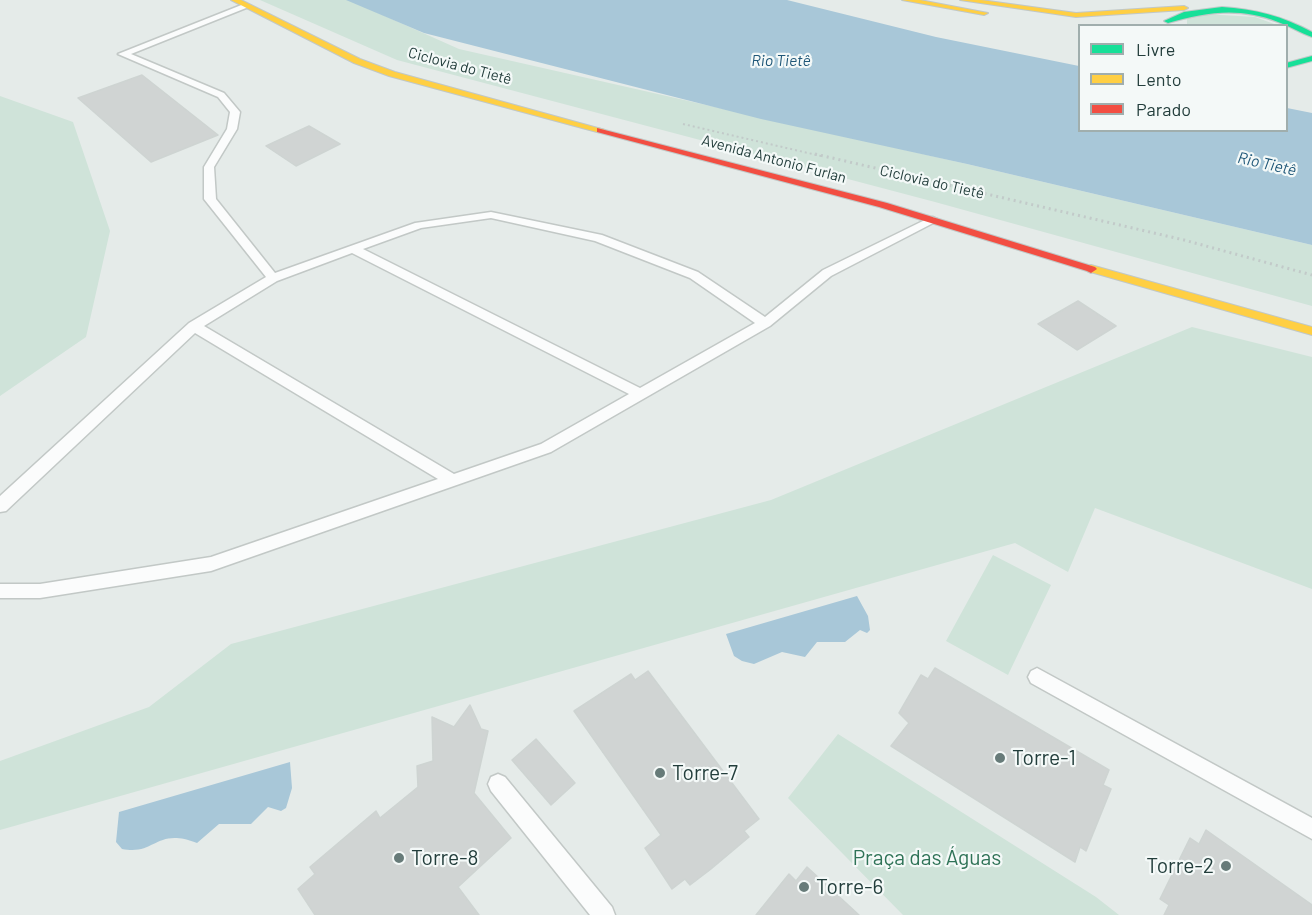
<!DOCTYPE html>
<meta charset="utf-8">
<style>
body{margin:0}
#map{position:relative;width:1312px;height:915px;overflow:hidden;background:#e5ebe9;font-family:Barlow,sans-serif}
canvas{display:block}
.legend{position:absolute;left:1078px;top:24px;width:210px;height:108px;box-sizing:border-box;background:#f4f9f8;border:2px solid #a0aead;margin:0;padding:8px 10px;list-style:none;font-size:18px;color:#233e3c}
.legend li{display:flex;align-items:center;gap:12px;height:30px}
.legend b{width:30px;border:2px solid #a0aead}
</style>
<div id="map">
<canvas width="1312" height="915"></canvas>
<ul class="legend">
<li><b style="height:8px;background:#16e098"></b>Livre</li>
<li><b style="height:8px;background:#ffcf43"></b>Lento</li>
<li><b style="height:8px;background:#f24e42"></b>Parado</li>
</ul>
</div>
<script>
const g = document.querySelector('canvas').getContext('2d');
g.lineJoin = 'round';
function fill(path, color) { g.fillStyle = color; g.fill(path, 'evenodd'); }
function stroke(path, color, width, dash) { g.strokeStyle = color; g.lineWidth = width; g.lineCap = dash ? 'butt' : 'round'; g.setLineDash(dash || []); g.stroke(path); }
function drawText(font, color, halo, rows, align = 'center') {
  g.font = font + ' Barlow,sans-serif'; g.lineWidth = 4.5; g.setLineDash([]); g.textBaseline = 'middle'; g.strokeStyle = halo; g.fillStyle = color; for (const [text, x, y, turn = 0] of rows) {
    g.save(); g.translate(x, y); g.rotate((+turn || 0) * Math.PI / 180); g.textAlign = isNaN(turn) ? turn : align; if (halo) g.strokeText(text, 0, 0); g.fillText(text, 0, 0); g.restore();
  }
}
fill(new Path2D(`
 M260,0H349L459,49L967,164L1312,245V306L935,202L397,60Z
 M1187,13L1255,17L1277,25L1187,26Z
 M0,96L73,122L110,231L86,337L0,396Z
 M1192,327L1312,357V589L1095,508L1068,572L1015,543L0,830V761L149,707L231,644L771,500Z
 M993,555L1051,585L1008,675L946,641Z
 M838,734L1096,897L1119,915H903L788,798Z`), '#cfe3d9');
fill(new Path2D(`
 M346,0H787L936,37L1079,66L1080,130H1286L1287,108L1312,113V245L967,164L761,119L424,33Z
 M857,596L868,616L870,630L867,633L860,630L845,642H817L805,657L782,652L754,664L742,661L734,656L726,634Z
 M290,762L292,788L286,808L281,811L268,807L251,824H219L197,843C155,827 156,856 122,849L116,842L119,812Z`), '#a8c7d8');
const building = new Path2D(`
 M142,75L218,135L151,162L78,98Z
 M309,126L340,144L296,166L266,146Z
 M1078,301L1116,326L1077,350L1038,324Z
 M935,668L1109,770L1103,785L1111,789L1086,851L1080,847L1075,862L891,746L909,723L899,713L921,675L928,679Z
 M648,671L759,819L744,831L749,837L711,869L690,885L685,879L672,889L645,848L661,835L574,711L631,674L635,680Z
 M470,705L481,729L488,731L474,793L511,838L458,887L479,915H315L298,889L315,874L310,867L376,811L380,818L418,787L417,766L433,761L432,717L454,727Z
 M536,739L575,783L551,805L512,760Z
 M1206,830L1312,905V915H1164L1169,905L1160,899L1190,838L1199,844Z
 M807,867L859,915H756L789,874L796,881Z`);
fill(building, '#d0d4d3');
stroke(building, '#ced4d2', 1.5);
const lane = new Path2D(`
 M244,4L251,6L131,54L224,93L240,112L237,129L214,167L216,199L275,273L415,223L491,212L602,235L698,272L765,317L823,270L929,218L933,217L939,220L831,276L770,326L551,452L211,571L40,598H0V584H40L211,557L438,479L195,333L6,511L0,512V496L189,323L266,277L204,199V167L227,129L230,112L218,97L118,54ZM491,218L595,241L690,278L755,323L640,388L363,249L421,228ZM352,253L629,394L541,444L454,474L204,326L277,281Z
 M1037,668L1312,818V839L1031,683L1028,677L1031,671Z
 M498,774L505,777L612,907L615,915H590L491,791L488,784L491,777Z`);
const fast = new Path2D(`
 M1222,7C1254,9 1283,16 1312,32V37C1300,33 1290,26 1278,22C1239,7 1207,12 1168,23L1164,21L1184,12Z
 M1312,56V61L1286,68V63Z`);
const slow = new Path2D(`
 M231,0H241L360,59L395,72L605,130L597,132L389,76L354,63Z
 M902,0H920L988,13L984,15Z
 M960,0H981L1076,13L1184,6L1188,8L1184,10L1076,17Z
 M1091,265L1312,327V335L1087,271V267Z`);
const jam = new Path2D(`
 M597,128L887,203L1095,267L1097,269L1091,273L1087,271L879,207L597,132Z`);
stroke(lane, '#c2c8c6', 3);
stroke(fast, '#c1c8c7', 2);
stroke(slow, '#c1c8c7', 2);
stroke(jam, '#c1c8c7', 2);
stroke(new Path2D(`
 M683,124L821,156`), '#c2cac9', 2, [2, 3]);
stroke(new Path2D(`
 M815,154L1184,240L1312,275`), '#c2cac9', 3, [2, 4]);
fill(lane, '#fbfcfc');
fill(fast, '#16e098');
fill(slow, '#ffcf43');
fill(jam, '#f24e42');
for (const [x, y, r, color] of [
 [1000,758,6,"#677b79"],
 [660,773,6,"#677b79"],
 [399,858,6,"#677b79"],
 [1226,866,6,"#677b79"],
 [804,887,6,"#677b79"]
]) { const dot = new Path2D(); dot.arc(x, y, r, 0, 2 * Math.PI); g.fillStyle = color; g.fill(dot); stroke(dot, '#f4f9f8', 2); }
drawText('15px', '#233e3c', '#f4f9f8', [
 ["Ciclovia do Tietê",460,66,15],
 ["Avenida Antonio Furlan",774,159,15],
 ["Ciclovia do Tietê",932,182,13]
]);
drawText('italic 16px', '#1f5778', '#f4f9f8', [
 ["Rio Tietê",781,61],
 ["Rio Tietê",1267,164,13]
]);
drawText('21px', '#233e3c', '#f4f9f8', [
 ["Torre-1",1012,758],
 ["Torre-7",672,773],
 ["Torre-8",411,858],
 ["Torre-2",1214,866,"right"],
 ["Torre-6",816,887]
], 'left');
drawText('21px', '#2f7357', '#f4f9f8', [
 ["Praça das Águas",927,858]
]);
</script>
